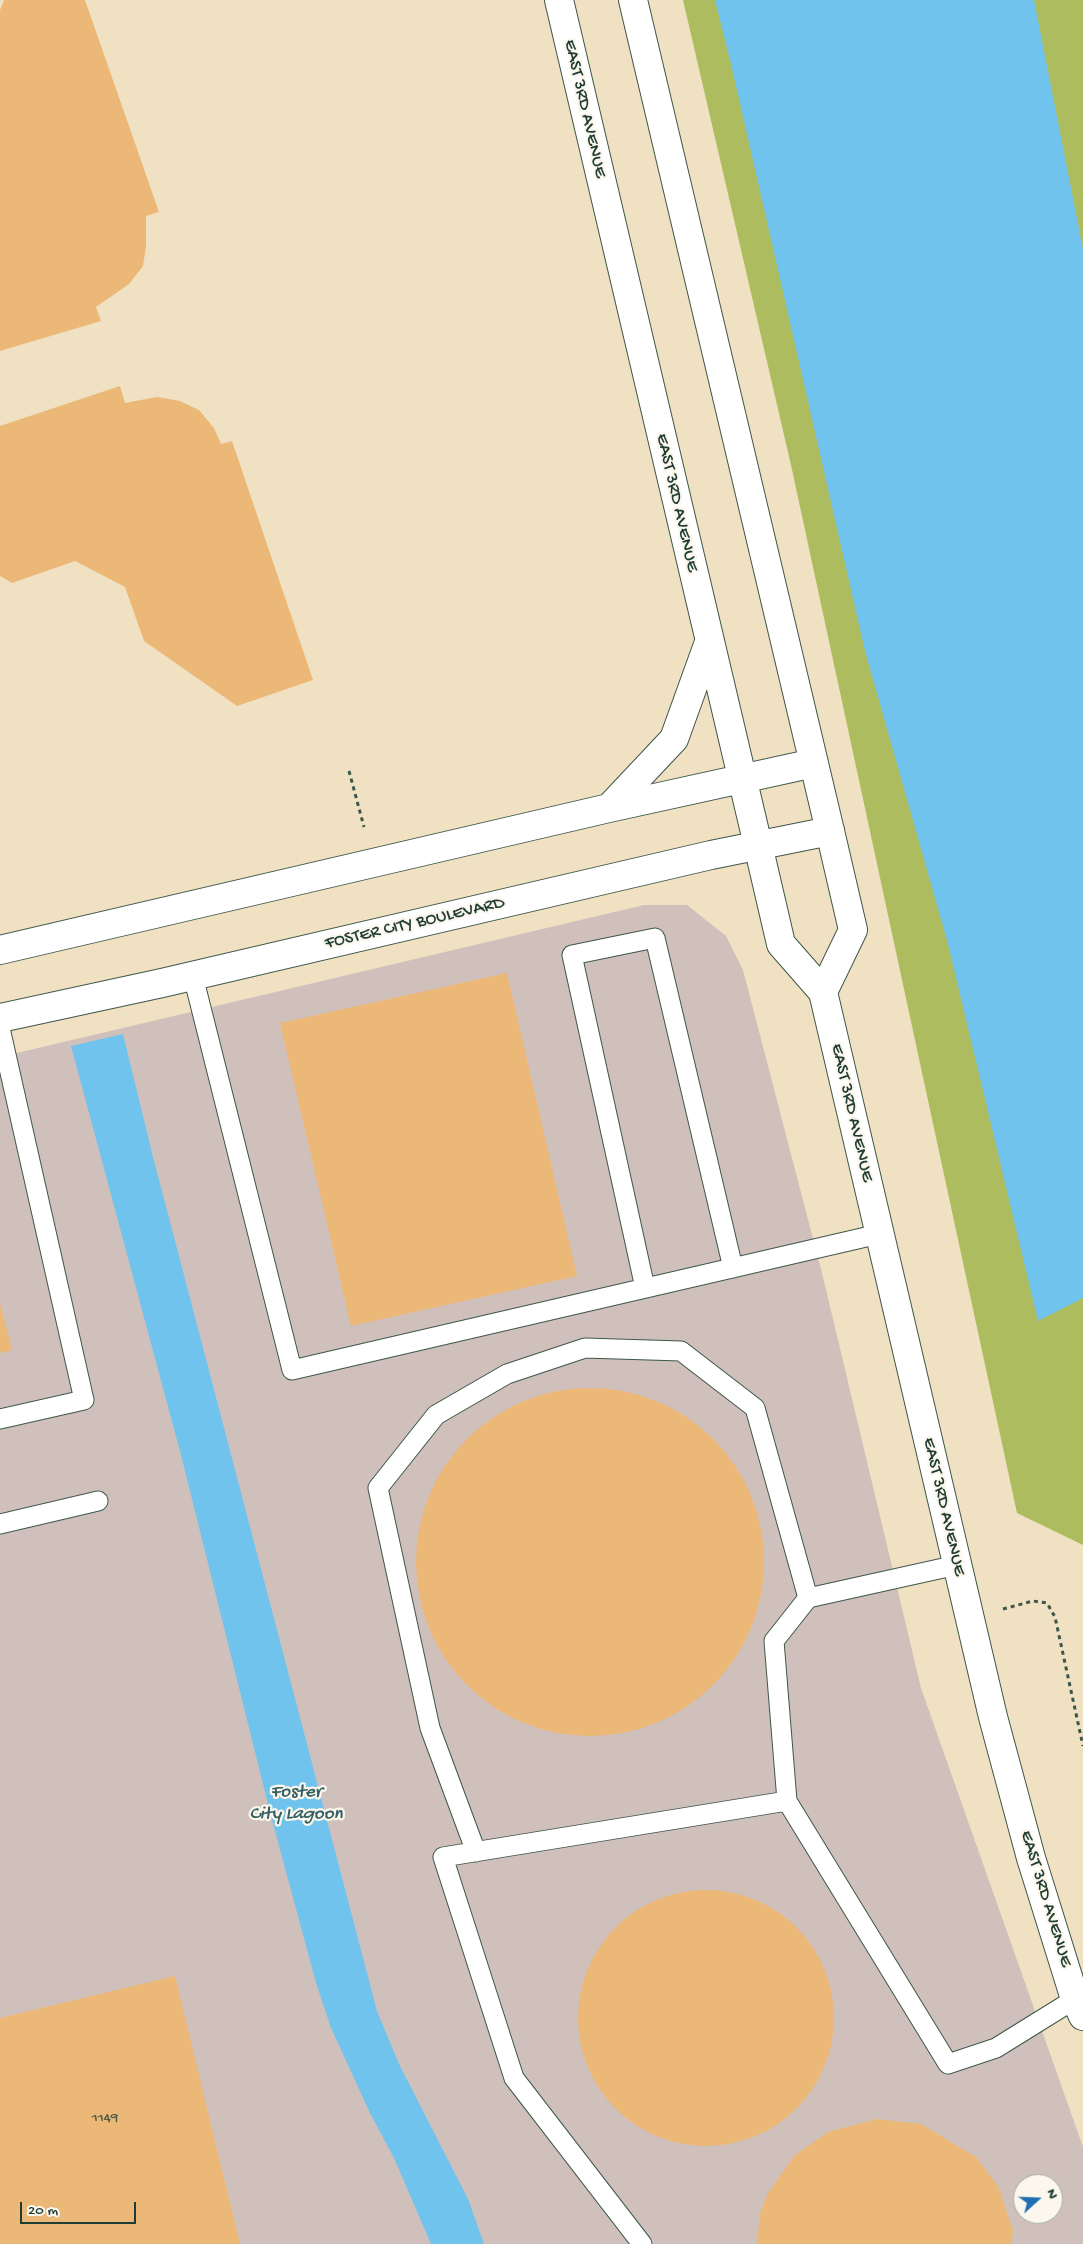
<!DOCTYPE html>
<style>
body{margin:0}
#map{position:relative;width:1083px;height:2244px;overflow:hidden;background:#f0e1c2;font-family:"Gochi Hand",sans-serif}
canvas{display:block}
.north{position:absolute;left:1013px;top:2174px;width:50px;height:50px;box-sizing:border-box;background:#fbf7ec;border:1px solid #a3ada2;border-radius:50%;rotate:70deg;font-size:14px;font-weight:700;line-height:20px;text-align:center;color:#1f3d34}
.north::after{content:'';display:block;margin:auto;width:18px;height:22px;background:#1f6fb2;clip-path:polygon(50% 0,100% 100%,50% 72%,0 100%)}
.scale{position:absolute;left:20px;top:2202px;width:116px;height:22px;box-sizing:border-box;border:2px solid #1f3d34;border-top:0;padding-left:6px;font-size:15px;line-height:18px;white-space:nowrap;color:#1f3d34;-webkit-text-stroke:4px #fbf7ec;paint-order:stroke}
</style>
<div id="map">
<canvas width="1083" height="2244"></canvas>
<div class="north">N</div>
<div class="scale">20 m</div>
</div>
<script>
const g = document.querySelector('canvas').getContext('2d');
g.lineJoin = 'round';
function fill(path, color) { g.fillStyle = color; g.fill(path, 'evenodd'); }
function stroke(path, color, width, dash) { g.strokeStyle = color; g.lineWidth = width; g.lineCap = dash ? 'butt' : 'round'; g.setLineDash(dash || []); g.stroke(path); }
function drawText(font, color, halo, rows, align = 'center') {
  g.font = font + ' "Gochi Hand",sans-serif'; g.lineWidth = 4.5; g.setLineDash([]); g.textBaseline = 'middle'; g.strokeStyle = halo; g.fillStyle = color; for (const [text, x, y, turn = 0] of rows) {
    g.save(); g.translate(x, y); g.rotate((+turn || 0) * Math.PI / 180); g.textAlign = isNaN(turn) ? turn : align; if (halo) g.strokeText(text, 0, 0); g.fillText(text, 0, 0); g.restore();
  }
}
fill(new Path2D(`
 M644,905H687L726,936L743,970L822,1273L921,1688L1083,2147V2244H0V1057ZM1023,2184H1053V2214H1023Z`), '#d0c0bc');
fill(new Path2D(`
 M683,0H1083V1545L1017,1513L791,465Z`), '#adbc5f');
fill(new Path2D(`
 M715,0H1034L1083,249V1298L1038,1321L948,944L865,651L731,64Z
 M123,1034L153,1157L377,2011L399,2064L468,2199L484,2244H431L394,2158L370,2113L331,2028L316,1983L271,1816L181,1455L71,1046Z`), '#70c3ec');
fill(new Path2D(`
 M4,0H85L159,212L146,216V246L143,266L129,284L96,307L101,321L0,351V10Z
 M120,386L125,403L157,397L180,401L199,410L214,428L221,444L232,441L313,680L237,706L144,641L125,587L75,561L12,583L0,576V426Z
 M507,973L577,1276L351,1326L280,1023Z
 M0,1304L12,1350L0,1353Z
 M416 1562a174 174 0 1 1 348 0a174 174 0 1 1-348 0Z
 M578 2018a128 128 0 1 1 256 0a128 128 0 1 1-256 0Z
 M175,1976L240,2244H0V2018Z
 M877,2119L921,2124L976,2157L999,2188L1013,2231L1011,2244H757L760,2214L768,2193L794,2156L828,2132Z`), '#ecb878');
const service = new Path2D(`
 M193,976L292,1370L879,1234
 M0,1028L84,1400L0,1419
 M645,1288L572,955L655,938L733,1268
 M0,1524L98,1501
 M787,1801L774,1641L808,1598L957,1565
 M476,1852L430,1728L378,1488L436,1415L507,1374L585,1348L681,1351L755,1408L808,1598
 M642,2244L514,2078L443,1857L787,1801L948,2064L996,2048L1075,1999`);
const minor = new Path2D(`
 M758,845L781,944L823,992L993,1717L1031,1858L1075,1999L1083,2016
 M823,992L853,930L830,831`);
const primary = new Path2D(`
 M559,0L758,845
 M609,808L674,739L709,642
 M0,950L609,808L814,763
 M0,1018L162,983L711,855L830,831L633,0`);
stroke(service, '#3e5649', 21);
stroke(minor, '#3e5649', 30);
stroke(primary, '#3e5649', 30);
stroke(new Path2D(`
 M349,771L364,827
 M1003,1609L1033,1601L1047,1603L1055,1617L1083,1746`), '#3e5649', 3, [4, 4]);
stroke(service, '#fff', 19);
stroke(minor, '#fff', 28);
stroke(primary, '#fff', 28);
drawText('15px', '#525c45', null, [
 ["1149",105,2119]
]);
drawText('18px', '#1f3d34', '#fbf7ec', [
 ["EAST 3RD AVENUE",584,109,77],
 ["EAST 3RD AVENUE",676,503,77],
 ["FOSTER CITY BOULEVARD",415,924,-13],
 ["EAST 3RD AVENUE",851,1113,77],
 ["EAST 3RD AVENUE",943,1507,77],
 ["EAST 3RD AVENUE",1045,1899,73]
]);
drawText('italic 19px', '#335e62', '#fbf7ec', [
 ["Foster",296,1793],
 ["City Lagoon",296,1815]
]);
</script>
